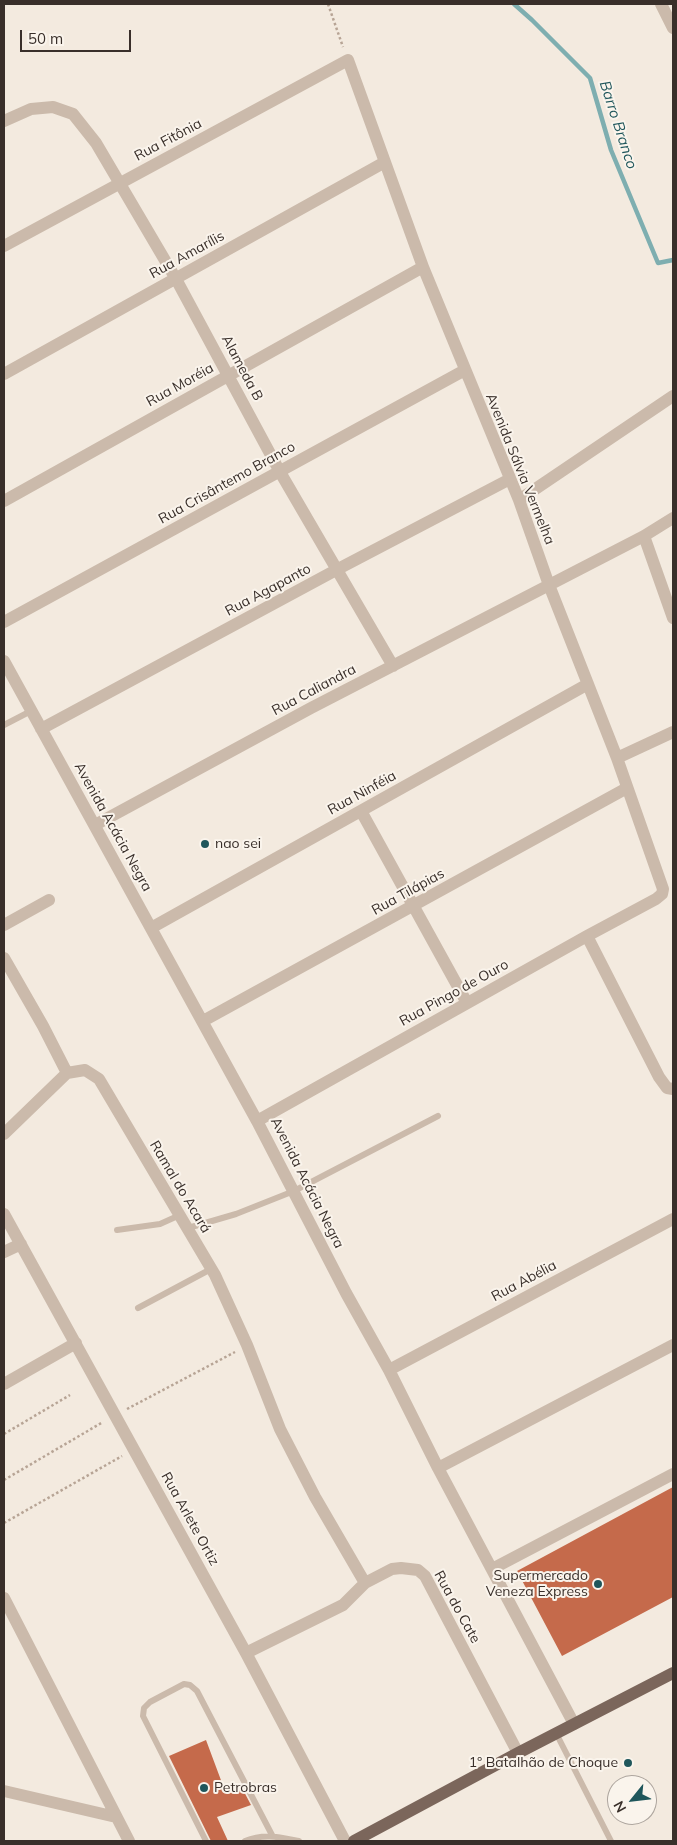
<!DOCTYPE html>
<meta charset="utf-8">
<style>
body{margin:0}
#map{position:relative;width:677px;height:1845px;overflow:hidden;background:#f3eadf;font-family:Mulish,sans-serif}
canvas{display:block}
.frame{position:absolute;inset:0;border:5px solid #392f2a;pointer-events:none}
.north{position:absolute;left:607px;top:1775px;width:50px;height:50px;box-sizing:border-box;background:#faf4ec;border:1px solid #ada59e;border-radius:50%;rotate:241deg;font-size:14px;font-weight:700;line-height:20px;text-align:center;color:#392f2a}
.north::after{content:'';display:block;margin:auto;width:18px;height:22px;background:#1f565b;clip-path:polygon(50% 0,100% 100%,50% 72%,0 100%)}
.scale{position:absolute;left:20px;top:30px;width:111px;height:22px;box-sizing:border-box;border:2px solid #392f2a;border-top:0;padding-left:6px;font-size:15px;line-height:18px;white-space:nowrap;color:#392f2a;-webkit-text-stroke:4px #faf4ec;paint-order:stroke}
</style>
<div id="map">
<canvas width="677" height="1845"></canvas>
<div class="frame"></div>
<div class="north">N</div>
<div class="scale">50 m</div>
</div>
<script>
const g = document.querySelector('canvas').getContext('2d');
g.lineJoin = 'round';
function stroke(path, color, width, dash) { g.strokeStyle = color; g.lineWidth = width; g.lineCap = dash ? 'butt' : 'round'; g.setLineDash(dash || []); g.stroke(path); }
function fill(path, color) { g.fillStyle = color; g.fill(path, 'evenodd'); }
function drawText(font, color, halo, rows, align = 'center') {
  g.font = font + ' Mulish,sans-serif'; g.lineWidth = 4; g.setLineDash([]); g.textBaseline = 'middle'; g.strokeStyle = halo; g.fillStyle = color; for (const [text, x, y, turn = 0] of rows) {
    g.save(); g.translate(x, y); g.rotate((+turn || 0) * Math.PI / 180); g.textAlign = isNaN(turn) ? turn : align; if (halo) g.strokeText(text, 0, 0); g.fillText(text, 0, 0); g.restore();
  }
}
stroke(new Path2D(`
 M514,4L532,20L590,78L611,150L658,263L673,260`), '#7eaeb0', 4.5);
fill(new Path2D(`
 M673,1487V1597L562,1656L517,1571Z
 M206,1740L225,1791L241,1786L251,1805L217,1817L228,1841H211L169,1756Z`), '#c56a4b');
stroke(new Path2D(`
 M328,4L343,47
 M127,1409L235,1352
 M4,1434L70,1395
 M4,1480L103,1422
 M4,1523L122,1456`), '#b7a495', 2.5, [2.5, 2.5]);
stroke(new Path2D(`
 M4,725L31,711
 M188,1228L236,1214L294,1191L438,1116
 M117,1230L160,1224L180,1215
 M138,1308L211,1269
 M556,1733L611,1841
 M206,1841L143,1716L144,1708L150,1702L184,1684L190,1685L197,1691L272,1835
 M245,1841C264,1833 279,1837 299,1841`), '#cbbaab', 6);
stroke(new Path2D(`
 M661,4L673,28
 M4,121L31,109L53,107L73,114L96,143L176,279L280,472L393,666
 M4,246L348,60L423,267L519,500L549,585L617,758L663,889L662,894L656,899L587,936L257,1121
 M4,374L385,162
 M519,500L673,396
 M4,501L423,267
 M644,536L673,618
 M4,622L465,370
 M4,661L257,1121L346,1293L389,1370L438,1468L574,1724
 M41,729L338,569L510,479
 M617,758L673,732
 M361,811L467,1003
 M95,825L311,708L644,536L673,518
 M4,925L49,900
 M151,928L588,684
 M587,936L659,1077L667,1088L673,1089
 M4,958L43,1026L67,1073
 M203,1021L627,788
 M4,1134L67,1073L85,1070L99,1079L215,1275L247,1345L280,1429L315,1497L365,1583
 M4,1214L246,1653L345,1841
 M4,1252L21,1244
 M389,1370L673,1219
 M4,1384L76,1343
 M438,1468L673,1345
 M492,1569L673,1474
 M4,1598L129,1841
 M246,1653L343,1605L365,1583L392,1569L401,1568L418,1570L425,1576L518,1753
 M4,1791L116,1817`), '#cbbaab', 12);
stroke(new Path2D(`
 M354,1841L518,1753L673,1673`), '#7b665b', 12);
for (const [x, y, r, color] of [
 [205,844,5,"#1f565b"],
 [598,1584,5,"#1f565b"],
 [628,1763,5,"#1f565b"],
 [204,1788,5,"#1f565b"]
]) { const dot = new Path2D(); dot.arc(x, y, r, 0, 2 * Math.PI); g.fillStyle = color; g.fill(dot); stroke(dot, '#faf4ec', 2); }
drawText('14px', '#392f2a', '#faf4ec', [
 ["Rua Fitônia",168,140,-28],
 ["Rua Amarílis",187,255,-29],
 ["Alameda B",242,368,62],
 ["Rua Moréia",180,385,-29],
 ["Avenida Sálvia Vermelha",520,469,68],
 ["Rua Crisântemo Branco",227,483,-29],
 ["Rua Agapanto",268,590,-28],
 ["Rua Caliandra",314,690,-28],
 ["Rua Ninféia",362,793,-29],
 ["Avenida Acácia Negra",113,827,61],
 ["Rua Tilápias",408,892,-29],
 ["Rua Pingo de Ouro",454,993,-29],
 ["Avenida Acácia Negra",307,1183,63],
 ["Ramal do Acará",180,1187,59],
 ["Rua Abélia",524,1281,-28],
 ["Rua Arlete Ortiz",190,1519,61],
 ["Rua do Cate",457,1607,61]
]);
drawText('14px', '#392f2a', '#faf4ec', [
 ["nao sei",215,844],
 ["Supermercado",588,1576,"right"],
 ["Veneza Express",588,1592,"right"],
 ["1º Batalhão de Choque",618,1763,"right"],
 ["Petrobras",214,1788]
], 'left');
drawText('italic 15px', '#1f565b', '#faf4ec', [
 ["Barro Branco",618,125,72]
]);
</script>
